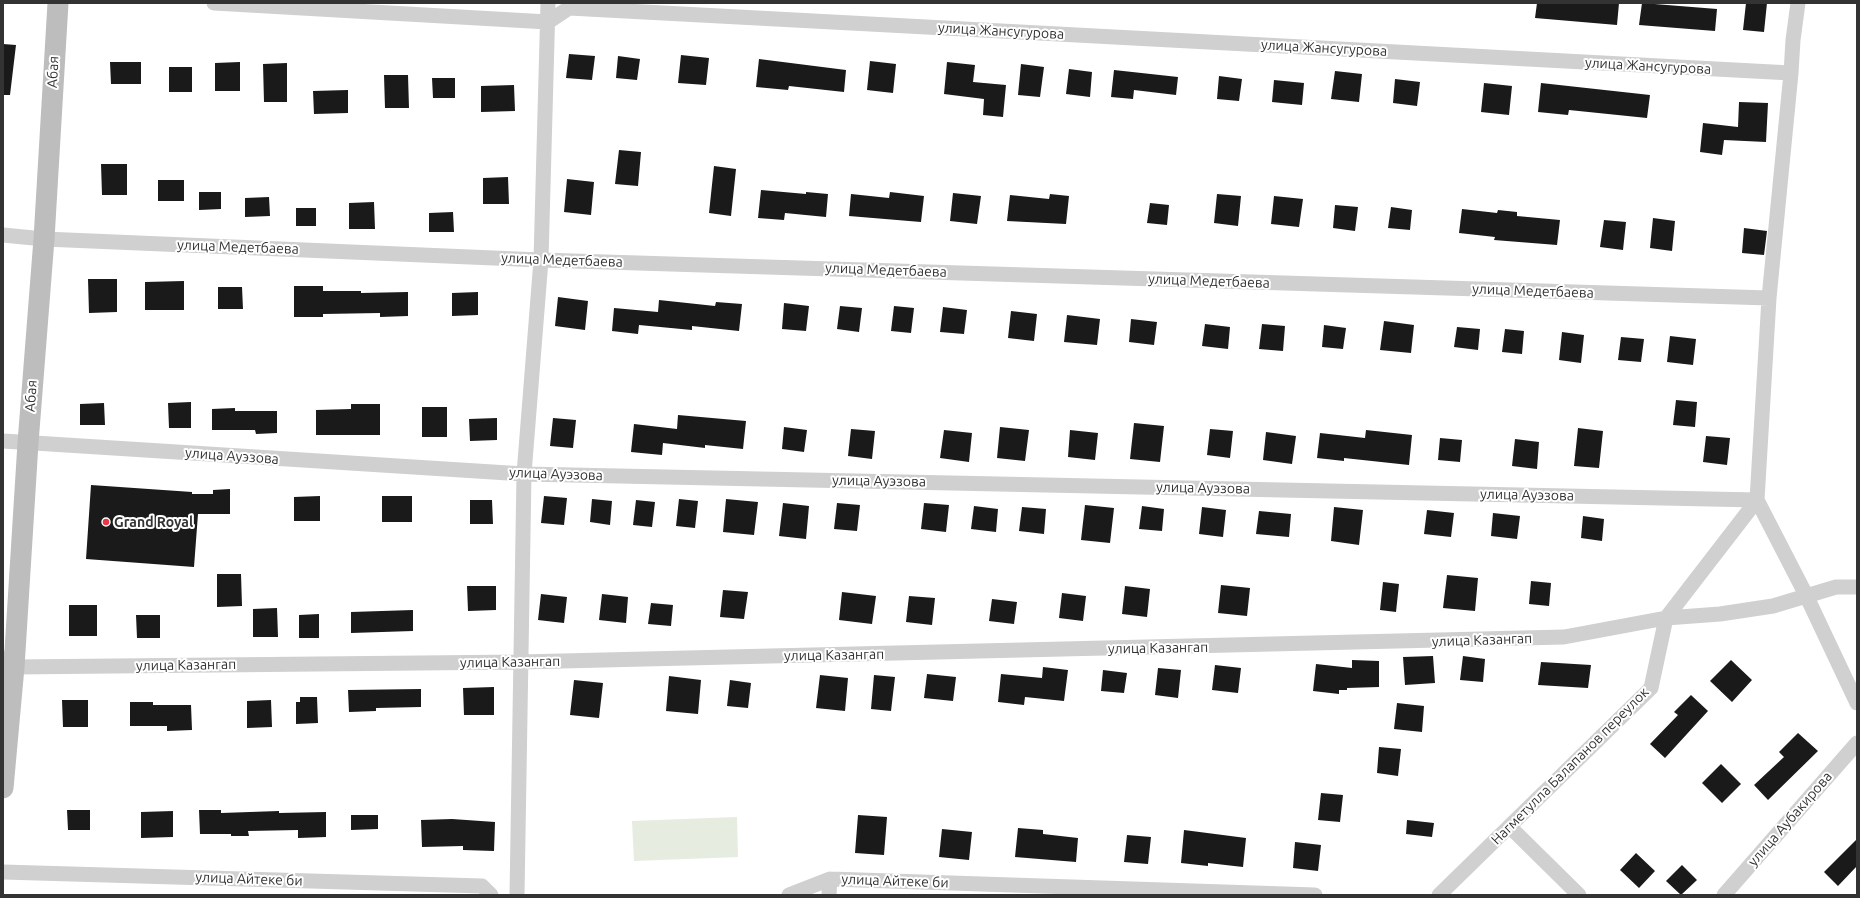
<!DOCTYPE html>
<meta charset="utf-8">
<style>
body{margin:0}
#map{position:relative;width:1860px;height:898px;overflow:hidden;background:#fff;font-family:Ubuntu,sans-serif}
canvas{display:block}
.frame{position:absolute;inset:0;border:4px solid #333;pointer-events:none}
</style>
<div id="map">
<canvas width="1860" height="898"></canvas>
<div class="frame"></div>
</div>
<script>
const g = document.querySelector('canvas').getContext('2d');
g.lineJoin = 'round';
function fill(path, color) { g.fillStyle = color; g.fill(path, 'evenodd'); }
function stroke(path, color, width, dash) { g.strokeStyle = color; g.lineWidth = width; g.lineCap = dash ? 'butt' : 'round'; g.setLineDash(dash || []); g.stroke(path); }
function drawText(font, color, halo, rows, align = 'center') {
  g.font = font + ' Ubuntu,sans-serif'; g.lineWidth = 4; g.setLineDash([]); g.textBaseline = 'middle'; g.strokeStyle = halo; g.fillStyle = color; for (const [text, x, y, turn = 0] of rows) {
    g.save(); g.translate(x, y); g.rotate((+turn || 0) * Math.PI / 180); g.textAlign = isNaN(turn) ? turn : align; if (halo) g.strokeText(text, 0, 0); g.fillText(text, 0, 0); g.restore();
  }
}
fill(new Path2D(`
 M737,817L738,857L634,861L632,821Z`), '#e6ecdf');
fill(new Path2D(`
 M1537,3H1619L1617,25L1535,18Z
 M1642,3L1717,9L1715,31L1639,25Z
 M1746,3H1767L1764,32L1743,30Z
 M3,44L16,45L10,95H3Z
 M569,54L595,56L592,80L566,78Z
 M681,55L709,58L706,85L678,83Z
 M618,56L640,59L637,80L616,78Z
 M759,59L846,70L844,92L789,86L788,90L756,87Z
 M870,61L896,64L893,93L867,90Z
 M110,62H141V84H111Z
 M240,62V91H215V63Z
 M947,62L975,65L973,82L1006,85L1003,117L983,115L984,99L944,94Z
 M287,63V102H264L263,64Z
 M1021,64L1044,67L1040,97L1018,95Z
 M169,67H192V92H169Z
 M1069,69L1092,72L1090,97L1066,94Z
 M1114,70L1178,77L1176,95L1134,90L1133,99L1111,97Z
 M1335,71L1362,74L1359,102L1331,99Z
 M384,75H408L409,108H385Z
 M1219,76L1242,79L1239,101L1217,99Z
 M432,78H455V98H433Z
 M1395,79L1420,82L1417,106L1393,103Z
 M1274,80L1304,83L1302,105L1272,102Z
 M1484,83L1512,86L1509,115L1481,112Z
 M1541,83L1650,95L1647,118L1569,110L1568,115L1538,112Z
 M514,85L515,111L481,112V86Z
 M348,90V113L314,114L313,91Z
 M1739,102L1768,103L1766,142L1724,140L1722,155L1700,152L1703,123L1738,127Z
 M619,150L641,152L638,186L615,184Z
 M101,164H127V195H102Z
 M714,166L736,169L731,216L709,213Z
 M508,177L509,204H483V178Z
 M567,179L594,182L591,215L564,212Z
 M158,180H184V201H158Z
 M761,190L806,194V192L828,194L826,217L785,213L784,220L758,218Z
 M199,192H221V209L199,210Z
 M890,192L924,196L921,222L849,216L851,194L889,198Z
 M953,193L981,196L977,224L950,221Z
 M1050,194L1069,196L1066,224L1007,221L1010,195L1049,199Z
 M1217,194L1241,196L1238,226L1214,223Z
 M1274,196L1303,199L1299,227L1271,224Z
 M269,197L270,216L245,217V198Z
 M374,202L375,229H349V203Z
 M1150,203L1169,205L1167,225L1147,223Z
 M1335,205L1358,207L1355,231L1333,228Z
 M1391,207L1412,210L1410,230L1388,228Z
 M296,208H316V226H296Z
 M1462,209L1497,213L1498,210L1517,212V216L1560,220L1557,245L1494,240L1495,237L1459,233Z
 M453,212L454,232H429V213Z
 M1653,218L1675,221L1672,251L1650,248Z
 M1604,220L1626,222L1623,250L1600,247Z
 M1744,228L1767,231L1764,255L1742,253Z
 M88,279H117V312L89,313Z
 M184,281V310H145V282Z
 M294,286H323V291H361V293L408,292V316L380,317V313L323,314V317H294Z
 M218,287H242L243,309H218Z
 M478,292V315L452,316V293Z
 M558,297L588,301L585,330L555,326Z
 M659,300L715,306L716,302L742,304L739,331L692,326V330L639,325L638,334L612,331L614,308L658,312Z
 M784,303L809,306L806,331L782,329Z
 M840,306L862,308L859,332L837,329Z
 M894,306L914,308L911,333L891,331Z
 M943,307L967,310L964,334L940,332Z
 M1011,311L1037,314L1034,341L1008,338Z
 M1067,315L1100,319L1097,345L1064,342Z
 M1131,319L1157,322L1154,345L1129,342Z
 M1384,321L1414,325L1411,353L1380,350Z
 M1205,324L1230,327L1228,349L1202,346Z
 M1262,324L1285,326L1283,351L1259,349Z
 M1324,325L1346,328L1343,349L1322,347Z
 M1457,327L1480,329L1478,350L1454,347Z
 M1505,329L1524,331L1522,354L1502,352Z
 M1562,332L1584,335L1581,363L1559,360Z
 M1670,336L1696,339L1693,365L1667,362Z
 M1621,337L1644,339L1641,362L1618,360Z
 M1676,400L1697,402L1695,427L1673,425Z
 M191,402V428H169L168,403Z
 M104,403L105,425H80V404Z
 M351,404H380V435H316V410L351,409Z
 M422,407H447V437H422Z
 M235,408V411H277V433L256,434L255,430H212V409Z
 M678,415L746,421L743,449L705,445V448L663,443L662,455L631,452L634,424L677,429Z
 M497,418V440L470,441L469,419Z
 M553,418L576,420L573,448L550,446Z
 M1134,423L1164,426L1160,462L1130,459Z
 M784,427L807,430L804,452L782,449Z
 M1000,427L1029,430L1025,461L997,458Z
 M1578,428L1603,431L1599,468L1574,466Z
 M851,429L875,431L872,459L848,456Z
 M1210,429L1233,431L1230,458L1207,455Z
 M944,430L972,433L969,462L940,458Z
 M1070,430L1098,433L1095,460L1068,457Z
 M1366,430L1412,435L1409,465L1344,458V461L1317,458L1320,433L1365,438Z
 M1266,432L1296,436L1292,464L1263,460Z
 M1706,436L1730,438L1727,465L1703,462Z
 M1440,438L1462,440L1460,462L1438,460Z
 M1515,439L1539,442L1537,469L1512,466Z
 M91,485L192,492V494H213V490L230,489V514H198L194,567L86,559Z
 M320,496V521H294V497Z
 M382,496H412V522H382Z
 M544,496L567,498L564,525L541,523Z
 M592,499L612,501L610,525L590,522Z
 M679,499L698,501L695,528L676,526Z
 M726,499L758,502L754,535L723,532Z
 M470,500H492L493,524H470Z
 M636,500L655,502L652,527L633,525Z
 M783,503L809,506L806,539L779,536Z
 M837,503L860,505L857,531L834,529Z
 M924,503L949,505L946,532L921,529Z
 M1085,505L1114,508L1110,543L1081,540Z
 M974,506L998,509L996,532L971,529Z
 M1142,506L1164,509L1162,531L1139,529Z
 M1022,507L1046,509L1044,534L1019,531Z
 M1202,507L1226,510L1223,537L1199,534Z
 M1334,507L1363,510L1359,545L1331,541Z
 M1427,510L1454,513L1451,537L1424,534Z
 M1259,511L1291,514L1289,537L1256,534Z
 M1493,513L1520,516L1517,539L1491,536Z
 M1583,516L1604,519L1602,541L1581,538Z
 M217,574H241L242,606L217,607Z
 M1447,575L1478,578L1475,611L1443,608Z
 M1531,581L1551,583L1549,606L1529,604Z
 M1383,582L1399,584L1396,612L1380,610Z
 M1221,585L1250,588L1247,616L1218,613Z
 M467,586H496V610L468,611Z
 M1125,586L1150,589L1147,617L1122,614Z
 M723,590L748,592L744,619L720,617Z
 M842,592L876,596L872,624L839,620Z
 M1062,593L1086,596L1083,621L1059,618Z
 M541,594L567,597L564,623L538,620Z
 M602,594L628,597L626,623L599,620Z
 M909,596L935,598L932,625L906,622Z
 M992,599L1017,602L1014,624L989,621Z
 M651,603L673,605L671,626L648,624Z
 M69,605H97V636H69Z
 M277,608L278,637H253V609Z
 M413,610V631L351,633V612Z
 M319,614V638H299V615Z
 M136,615H160V638H137Z
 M1433,656L1435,683L1405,685L1403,657Z
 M1463,656L1485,659L1483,682L1460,680Z
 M1352,660L1379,661V687L1347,688V690H1339V694L1313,691L1316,664L1352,668Z
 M1731,660L1752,680L1732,702L1710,681Z
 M1541,662L1591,665L1588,688L1538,685Z
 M1215,665L1241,668L1238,693L1212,690Z
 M1043,667L1068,670L1064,701L1025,697L1024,705L998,702L1001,674L1042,678Z
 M1158,668L1181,670L1178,698L1155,695Z
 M1103,670L1127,673L1124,693L1101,691Z
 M927,674L956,677L953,701L924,698Z
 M820,675L848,678L845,711L816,708Z
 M874,675L895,677L891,711L871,709Z
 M669,676L701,680L698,714L666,711Z
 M574,680L603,683L599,718L570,715Z
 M730,680L751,683L748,708L727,706Z
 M494,687V715H464L463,688Z
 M421,689V707L376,708V711L349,712L348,690Z
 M1691,695L1708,711L1665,758L1650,744L1678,715L1674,712Z
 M300,697H317L318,723L296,724V702H300Z
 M62,700H88V727H63Z
 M271,700L272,727L247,728V701Z
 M130,702H153V705H191L192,730L167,731V726H130Z
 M1397,703L1424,706L1422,732L1394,729Z
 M1798,733L1818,751L1768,800L1754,785L1784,757L1779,752Z
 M1379,747L1401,749L1398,776L1377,773Z
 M1721,764L1741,784L1722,803L1702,783Z
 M1321,793L1343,795L1340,822L1318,820Z
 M67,810H90V830H68Z
 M199,810H221V813L279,811V813L326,812V837L298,838V830L248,831L249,836H231V834H200Z
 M173,811V837L141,838V812Z
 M351,815H378V829L351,830Z
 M858,815L887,817L884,855L855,853Z
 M452,819L495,822L494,851L463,850V846L422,847L421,820Z
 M1407,820L1434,823L1432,837L1406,834Z
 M1018,828L1043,830V834L1078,838L1076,862L1015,857Z
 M942,829L972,832L969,860L939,857Z
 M1184,830L1246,838L1243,867L1208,863V866L1181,863Z
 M1127,835L1151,837L1148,864L1124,862Z
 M1857,839V866L1838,886L1824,872Z
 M1295,842L1321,845L1318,871L1293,868Z
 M1636,853L1655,871L1639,888L1620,870Z
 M1682,865L1697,880L1681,895L1666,881Z`), '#1a1a1a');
stroke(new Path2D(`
 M214,3L548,22L569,8L1791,73
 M1798,3L1793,40L1791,73L1769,298L1757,500L1806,595L1857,703
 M3,235L44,239L541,260L1769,298
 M3,441L524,474L1757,500
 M3,658L14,667L520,662L1564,637L1666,618L1720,614L1773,606L1836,587H1857
 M1510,827L1579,895
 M3,872L482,886L491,895
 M517,895L524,474L541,260L548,3
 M789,895L830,879L1315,895
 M829,895L830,879
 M1439,895L1651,688L1666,618L1757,500
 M1724,895L1857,743`), '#d0d0d0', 15);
stroke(new Path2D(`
 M3,788L14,667L28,443L44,239L58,3`), '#bdbdbd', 21);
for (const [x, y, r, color] of [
 [106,522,4,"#e63946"]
]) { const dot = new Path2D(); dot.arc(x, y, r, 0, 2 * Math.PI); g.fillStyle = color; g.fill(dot); stroke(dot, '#fff', 1.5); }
drawText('14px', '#333', '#fff', [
 ["улица Жансугурова",1001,31,3],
 ["улица Жансугурова",1324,48,3],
 ["улица Жансугурова",1648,66,3],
 ["Абая",53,72,-87],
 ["улица Медетбаева",238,247,2],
 ["улица Медетбаева",562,260,2],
 ["улица Медетбаева",886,270,2],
 ["улица Медетбаева",1209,281,2],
 ["улица Медетбаева",1533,291,2],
 ["Абая",31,396,-86],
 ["улица Ауэзова",232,456,4],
 ["улица Ауэзова",556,474,2],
 ["улица Ауэзова",879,481,1],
 ["улица Ауэзова",1203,488,1],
 ["улица Ауэзова",1527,495,1],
 ["улица Казангап",1482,640,-2],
 ["улица Казангап",1158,648,-1],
 ["улица Казангап",834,655,-1],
 ["улица Казангап",510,662,-1],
 ["улица Казангап",186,665,-1],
 ["Нагметулла Балапанов переулок",1570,766,-45],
 ["улица Аубакирова",1790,819,-49],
 ["улица Айтеке би",249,879,2],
 ["улица Айтеке би",895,881,2]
]);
drawText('bold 14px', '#333', '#fff', [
 ["Grand Royal",114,522]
], 'left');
</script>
